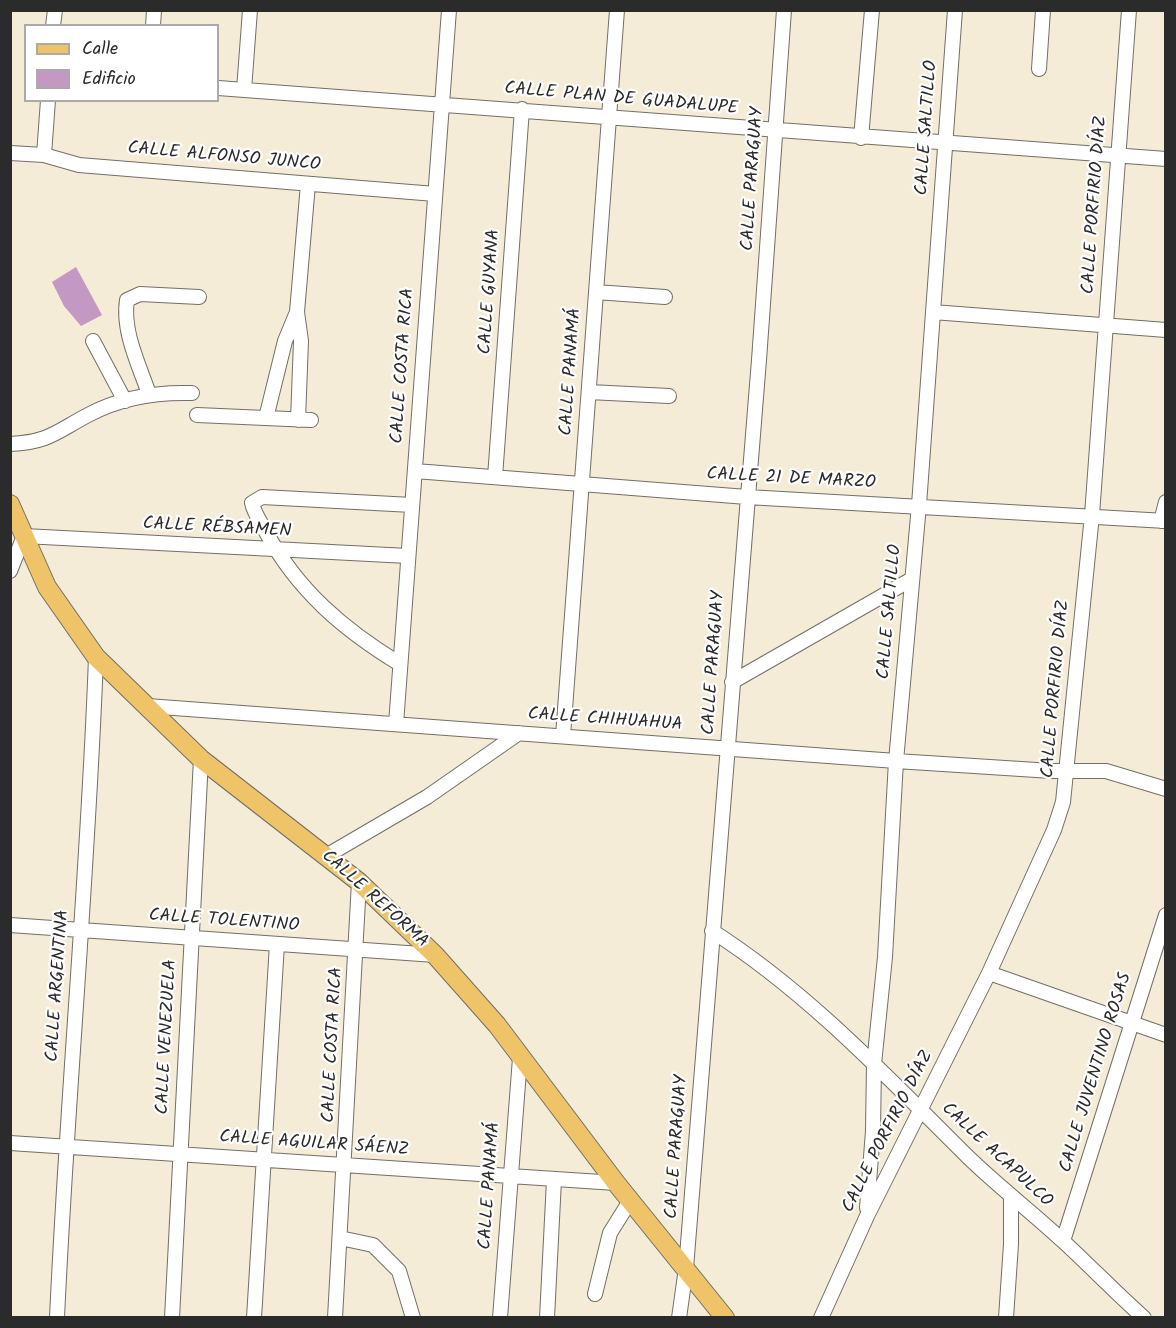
<!DOCTYPE html>
<meta charset="utf-8">
<style>
body{margin:0}
#map{position:relative;width:1176px;height:1328px;overflow:hidden;background:#f5ecd7;font-family:Kalam,sans-serif}
canvas{display:block}
.frame{position:absolute;inset:0;border:12px solid #2b2b2b;pointer-events:none}
.legend{position:absolute;left:24px;top:24px;width:195px;height:78px;box-sizing:border-box;background:#fff;border:2px solid #aaa;margin:0;padding:8px 10px;list-style:none;font-size:18px;color:#2b2b2b}
.legend li{display:flex;align-items:center;gap:12px;height:30px}
.legend b{width:30px;border:2px solid #aaa}
</style>
<div id="map">
<canvas width="1176" height="1328"></canvas>
<div class="frame"></div>
<ul class="legend">
<li><b style="height:8px;background:#efc469"></b>Calle</li>
<li><b style="height:16px;background:#c398c3"></b>Edificio</li>
</ul>
</div>
<script>
const g = document.querySelector('canvas').getContext('2d');
g.lineJoin = 'round';
function fill(path, color) { g.fillStyle = color; g.fill(path, 'evenodd'); }
function stroke(path, color, width, dash) { g.strokeStyle = color; g.lineWidth = width; g.lineCap = dash ? 'butt' : 'round'; g.setLineDash(dash || []); g.stroke(path); }
function drawText(font, color, halo, rows, align = 'center') {
  g.font = font + ' Kalam,sans-serif'; g.lineWidth = 4.5; g.setLineDash([]); g.textBaseline = 'middle'; g.strokeStyle = halo; g.fillStyle = color; for (const [text, x, y, turn = 0] of rows) {
    g.save(); g.translate(x, y); g.rotate((+turn || 0) * Math.PI / 180); g.textAlign = isNaN(turn) ? turn : align; if (halo) g.strokeText(text, 0, 0); g.fillText(text, 0, 0); g.restore();
  }
}
fill(new Path2D(`
 M76,267L102,315L81,326L64,306L52,282Z`), '#c398c3');
const minor = new Path2D(`
 M53,26L55,10
 M153,26L154,10
 M1039,69L1043,10
 M218,88C533,112 849,137 1166,159
 M244,90L250,10
 M861,138L872,10
 M10,153L44,155L79,165L435,194
 M44,155L48,100
 M596,292L665,297
 M933,312L1166,330
 M93,341L125,401
 M589,392L669,396
 M149,394C139,365 122,331 127,300L140,294L199,297
 M197,415L311,420
 M266,418L285,341L297,312
 M298,420L301,341L297,312L308,184
 M10,444C49,442 56,432 88,415C121,397 156,392 192,393
 M415,471L747,497L1166,521
 M495,477L522,109
 M1161,521L1166,502
 M10,571L24,536L408,556
 M400,664C344,630 298,591 266,532C261,523 254,513 252,503L262,497L412,505
 M732,682L912,579
 M147,706L896,761L1052,771H1106L1166,789
 M396,724L449,10
 M563,736L617,10
 M326,856L427,797L519,733
 M10,925L435,955
 M712,931C809,993 888,1078 968,1157C999,1187 1033,1213 1064,1242C1091,1267 1116,1293 1144,1318
 M989,973L1166,1035
 M10,1143L616,1183
 M867,1208L873,1131L874,1064L885,957L896,761L919,505L955,10
 M340,1238L373,1245L399,1271L413,1318
 M1063,1241L1166,915
 M595,1294L610,1233L630,1201
 M57,1318C67,1097 88,877 96,657
 M172,1318L201,759
 M254,1318L277,944
 M335,1318L359,882
 M500,1318L520,1058
 M547,1318L554,1180
 M679,1318L686,1268L759,360L784,10
 M821,1318L867,1216L989,973L1054,830L1063,802L1092,515L1129,10
 M1006,1318L1011,1244V1197`);
const major = new Path2D(`
 M10,504L47,587L96,657L201,759L359,882L435,955L497,1025L616,1183L725,1318`);
stroke(minor, '#726f67', 16);
stroke(major, '#726f67', 20);
stroke(minor, '#fff', 14);
stroke(major, '#efc469', 18);
drawText('18px', '#2b2b2b', '#fff', [
 ["CALLE PLAN DE GUADALUPE",621,100,5],
 ["CALLE SALTILLO",928,128,-86],
 ["CALLE ALFONSO JUNCO",224,158,5],
 ["CALLE PARAGUAY",754,179,-86],
 ["CALLE PORFIRIO DÍAZ",1096,205,-86],
 ["CALLE GUYANA",491,292,-86],
 ["CALLE COSTA RICA",404,366,-86],
 ["CALLE PANAMÁ",572,372,-86],
 ["CALLE 21 DE MARZO",791,480,3],
 ["CALLE RÉBSAMEN",217,529,3],
 ["CALLE SALTILLO",891,612,-85],
 ["CALLE PARAGUAY",715,663,-86],
 ["CALLE PORFIRIO DÍAZ",1057,689,-85],
 ["CALLE CHIHUAHUA",605,721,4],
 ["CALLE REFORMA",374,900,42],
 ["CALLE TOLENTINO",224,922,4],
 ["CALLE ARGENTINA",59,986,-86],
 ["CALLE VENEZUELA",168,1037,-87],
 ["CALLE COSTA RICA",334,1045,-87],
 ["CALLE JUVENTINO ROSAS",1097,1073,-73],
 ["CALLE PORFIRIO DÍAZ",889,1132,-63],
 ["CALLE AGUILAR SÁENZ",314,1145,4],
 ["CALLE PARAGUAY",678,1147,-86],
 ["CALLE ACAPULCO",996,1156,43],
 ["CALLE PANAMÁ",491,1186,-86]
]);
</script>
